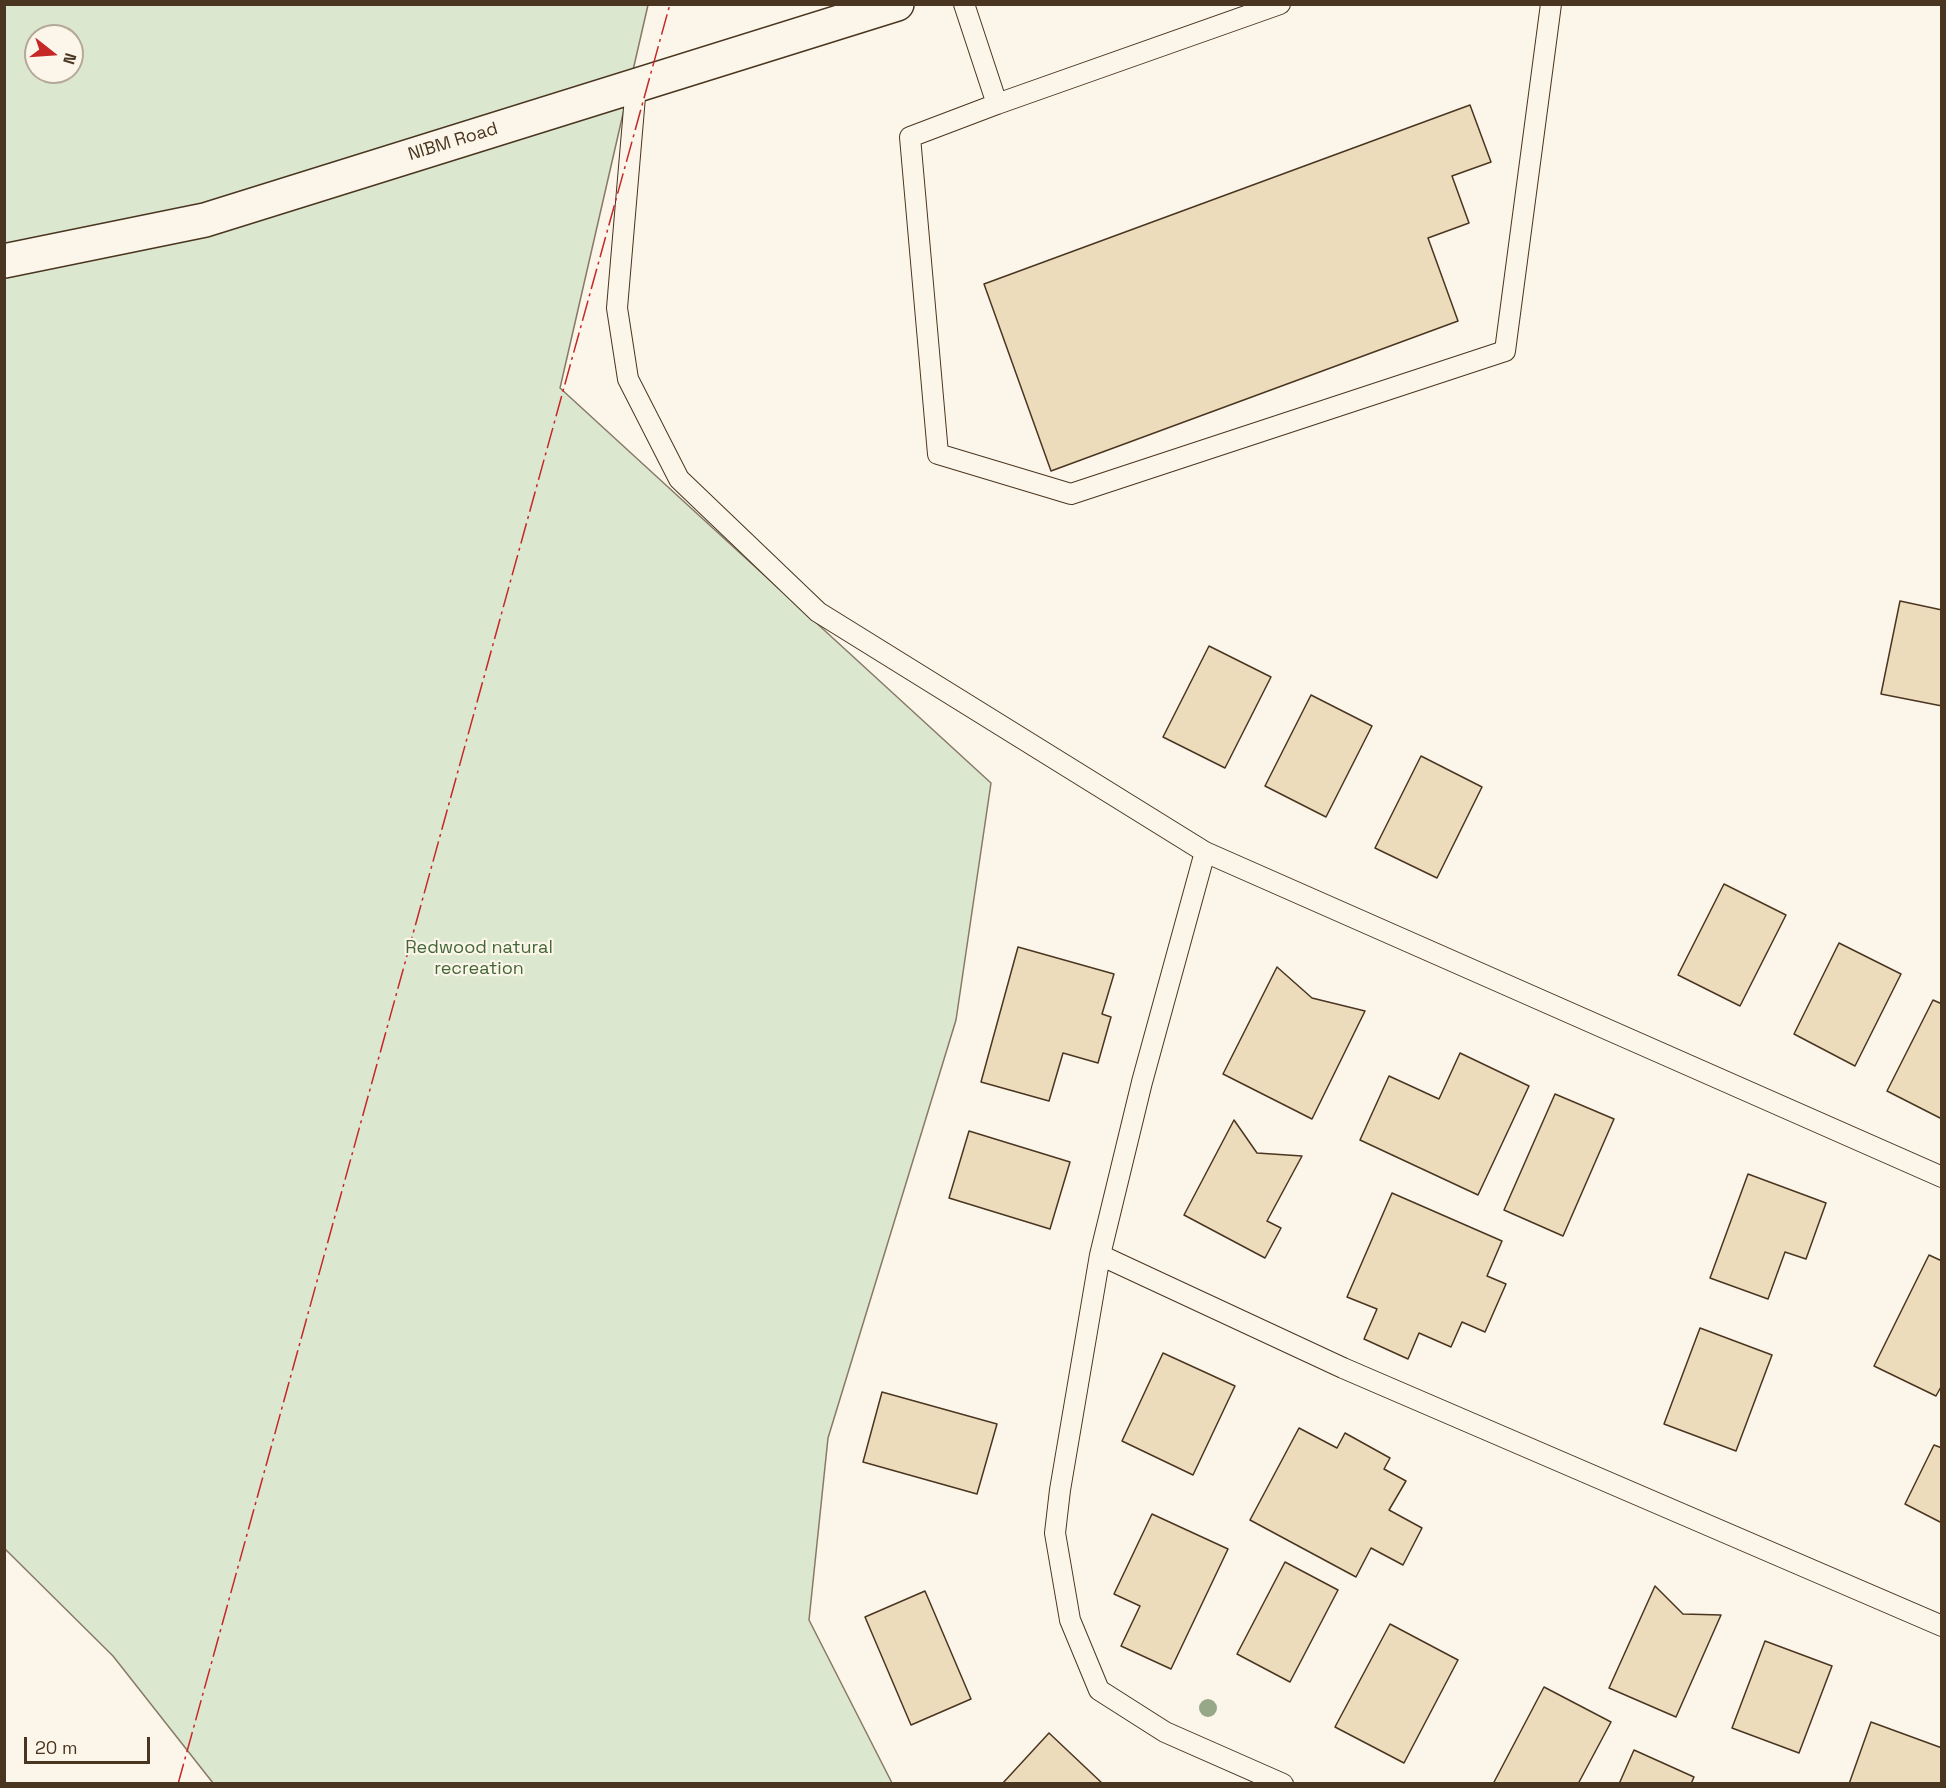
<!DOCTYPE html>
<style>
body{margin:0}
#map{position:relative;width:1946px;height:1788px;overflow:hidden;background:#fbf6e9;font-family:"Space Grotesk",sans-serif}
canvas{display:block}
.frame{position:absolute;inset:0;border:6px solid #4a3520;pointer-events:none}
.north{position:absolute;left:24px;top:24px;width:60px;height:60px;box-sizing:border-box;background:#fbf6e9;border:2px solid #b4a999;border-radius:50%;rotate:107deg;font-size:16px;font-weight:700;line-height:24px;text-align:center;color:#4a3520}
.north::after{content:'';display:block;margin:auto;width:21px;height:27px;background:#c62828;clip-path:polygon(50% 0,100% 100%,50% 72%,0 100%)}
.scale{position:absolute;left:24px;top:1737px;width:126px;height:27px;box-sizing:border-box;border:3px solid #4a3520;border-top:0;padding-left:8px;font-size:18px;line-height:21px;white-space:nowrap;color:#4a3520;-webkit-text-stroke:4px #fbf6e9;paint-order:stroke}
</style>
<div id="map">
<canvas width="1946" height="1788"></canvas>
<div class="frame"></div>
<div class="north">N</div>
<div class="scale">20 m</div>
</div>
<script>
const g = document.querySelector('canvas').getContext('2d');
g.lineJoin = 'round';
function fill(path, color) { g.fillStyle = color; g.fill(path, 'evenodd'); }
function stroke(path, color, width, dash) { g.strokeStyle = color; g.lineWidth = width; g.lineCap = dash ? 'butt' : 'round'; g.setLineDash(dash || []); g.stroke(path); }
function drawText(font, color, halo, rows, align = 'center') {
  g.font = font + ' "Space Grotesk",sans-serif'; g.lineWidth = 4.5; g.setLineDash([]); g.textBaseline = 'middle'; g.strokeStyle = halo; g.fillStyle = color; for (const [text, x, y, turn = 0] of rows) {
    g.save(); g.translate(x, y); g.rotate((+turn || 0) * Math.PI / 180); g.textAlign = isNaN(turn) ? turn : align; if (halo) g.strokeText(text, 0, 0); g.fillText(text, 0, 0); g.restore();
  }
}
const green = new Path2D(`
 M4,5H648L560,388L991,783L956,1020L828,1438L809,1620L892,1783H213L113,1656L5,1549ZM36,36H72V72H36Z`);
fill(green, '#dce7d0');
stroke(green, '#887966', 1.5);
const building = new Path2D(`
 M1470,105L1491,162L1452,176L1469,223L1428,238L1458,321L1051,471L984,284Z
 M1900,601L1942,610V706L1881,694Z
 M1209,646L1271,677L1225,768L1163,737Z
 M1311,695L1372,726L1326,817L1265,786Z
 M1421,756L1482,787L1437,878L1375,848Z
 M1724,884L1786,915L1740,1006L1678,975Z
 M1839,943L1901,974L1855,1066L1794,1034Z
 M1018,947L1114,974L1102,1014L1111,1017L1098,1063L1063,1053L1049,1101L981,1082Z
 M1277,967L1312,998L1365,1011L1312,1119L1223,1074Z
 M1933,1000L1942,1004V1119L1887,1091Z
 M1460,1053L1529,1086L1478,1195L1360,1140L1389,1076L1439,1099Z
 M1555,1094L1614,1119L1563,1236L1504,1210Z
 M1234,1120L1257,1153L1302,1156L1267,1221L1281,1228L1265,1258L1184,1215Z
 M969,1131L1070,1162L1050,1229L949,1198Z
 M1748,1174L1826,1203L1806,1259L1785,1252L1768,1299L1710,1278Z
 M1392,1193L1502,1241L1487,1276L1506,1284L1485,1332L1462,1322L1451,1347L1419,1333L1408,1359L1364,1339L1377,1309L1347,1297Z
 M1929,1255L1942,1261V1385L1936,1396L1874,1366Z
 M1700,1328L1772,1355L1736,1451L1664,1424Z
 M1163,1353L1235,1386L1193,1475L1122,1441Z
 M882,1392L997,1424L977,1494L863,1462Z
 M1299,1428L1337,1448L1345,1433L1390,1458L1384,1469L1406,1481L1389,1510L1422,1528L1403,1565L1371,1548L1356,1577L1250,1520Z
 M1934,1445L1942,1448V1523L1905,1504Z
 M1152,1514L1228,1549L1171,1669L1121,1646L1140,1606L1114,1594Z
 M1285,1562L1338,1590L1290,1682L1237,1654Z
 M1655,1586L1683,1614L1721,1615L1676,1717L1609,1688Z
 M925,1591L971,1699L911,1725L865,1617Z
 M1390,1624L1458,1660L1404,1763L1335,1727Z
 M1765,1641L1832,1666L1799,1753L1732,1728Z
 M1544,1687L1611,1722L1578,1784H1493Z
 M1871,1722L1942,1748V1784H1849Z
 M1049,1733L1103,1784H1002Z
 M1634,1750L1694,1777L1691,1784H1619Z`);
fill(building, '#ecdcbc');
stroke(building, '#4a3520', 1.5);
const lane = new Path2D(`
 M964,4L997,104
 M1280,4L997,104L910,137L938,454L1071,494L1505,351L1551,4
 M636,85L617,308L628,379L679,479L818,612L1205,852L1942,1177
 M1205,852L1142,1082L1100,1255L1343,1368L1942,1626
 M1100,1255L1060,1490L1055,1533L1070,1620L1099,1690L1165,1732L1283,1784`);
const secondary = new Path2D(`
 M4,261L205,220L897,4`);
stroke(lane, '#4a3520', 22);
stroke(secondary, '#4a3520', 36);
stroke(lane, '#fbf6e9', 20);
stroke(secondary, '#fbf6e9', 33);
stroke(new Path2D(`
 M178,1784L670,4`), '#c62828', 1.5, [21, 4.5, 3, 4.5]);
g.fillStyle = '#96a887';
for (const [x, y] of [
 [1208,1708]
]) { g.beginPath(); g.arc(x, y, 9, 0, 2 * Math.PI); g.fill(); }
drawText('18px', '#4a3520', '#fbf6e9', [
 ["NIBM Road",453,142,-17]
]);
drawText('18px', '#436837', '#fbf6e9', [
 ["Redwood natural",479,948],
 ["recreation",479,969]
]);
</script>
